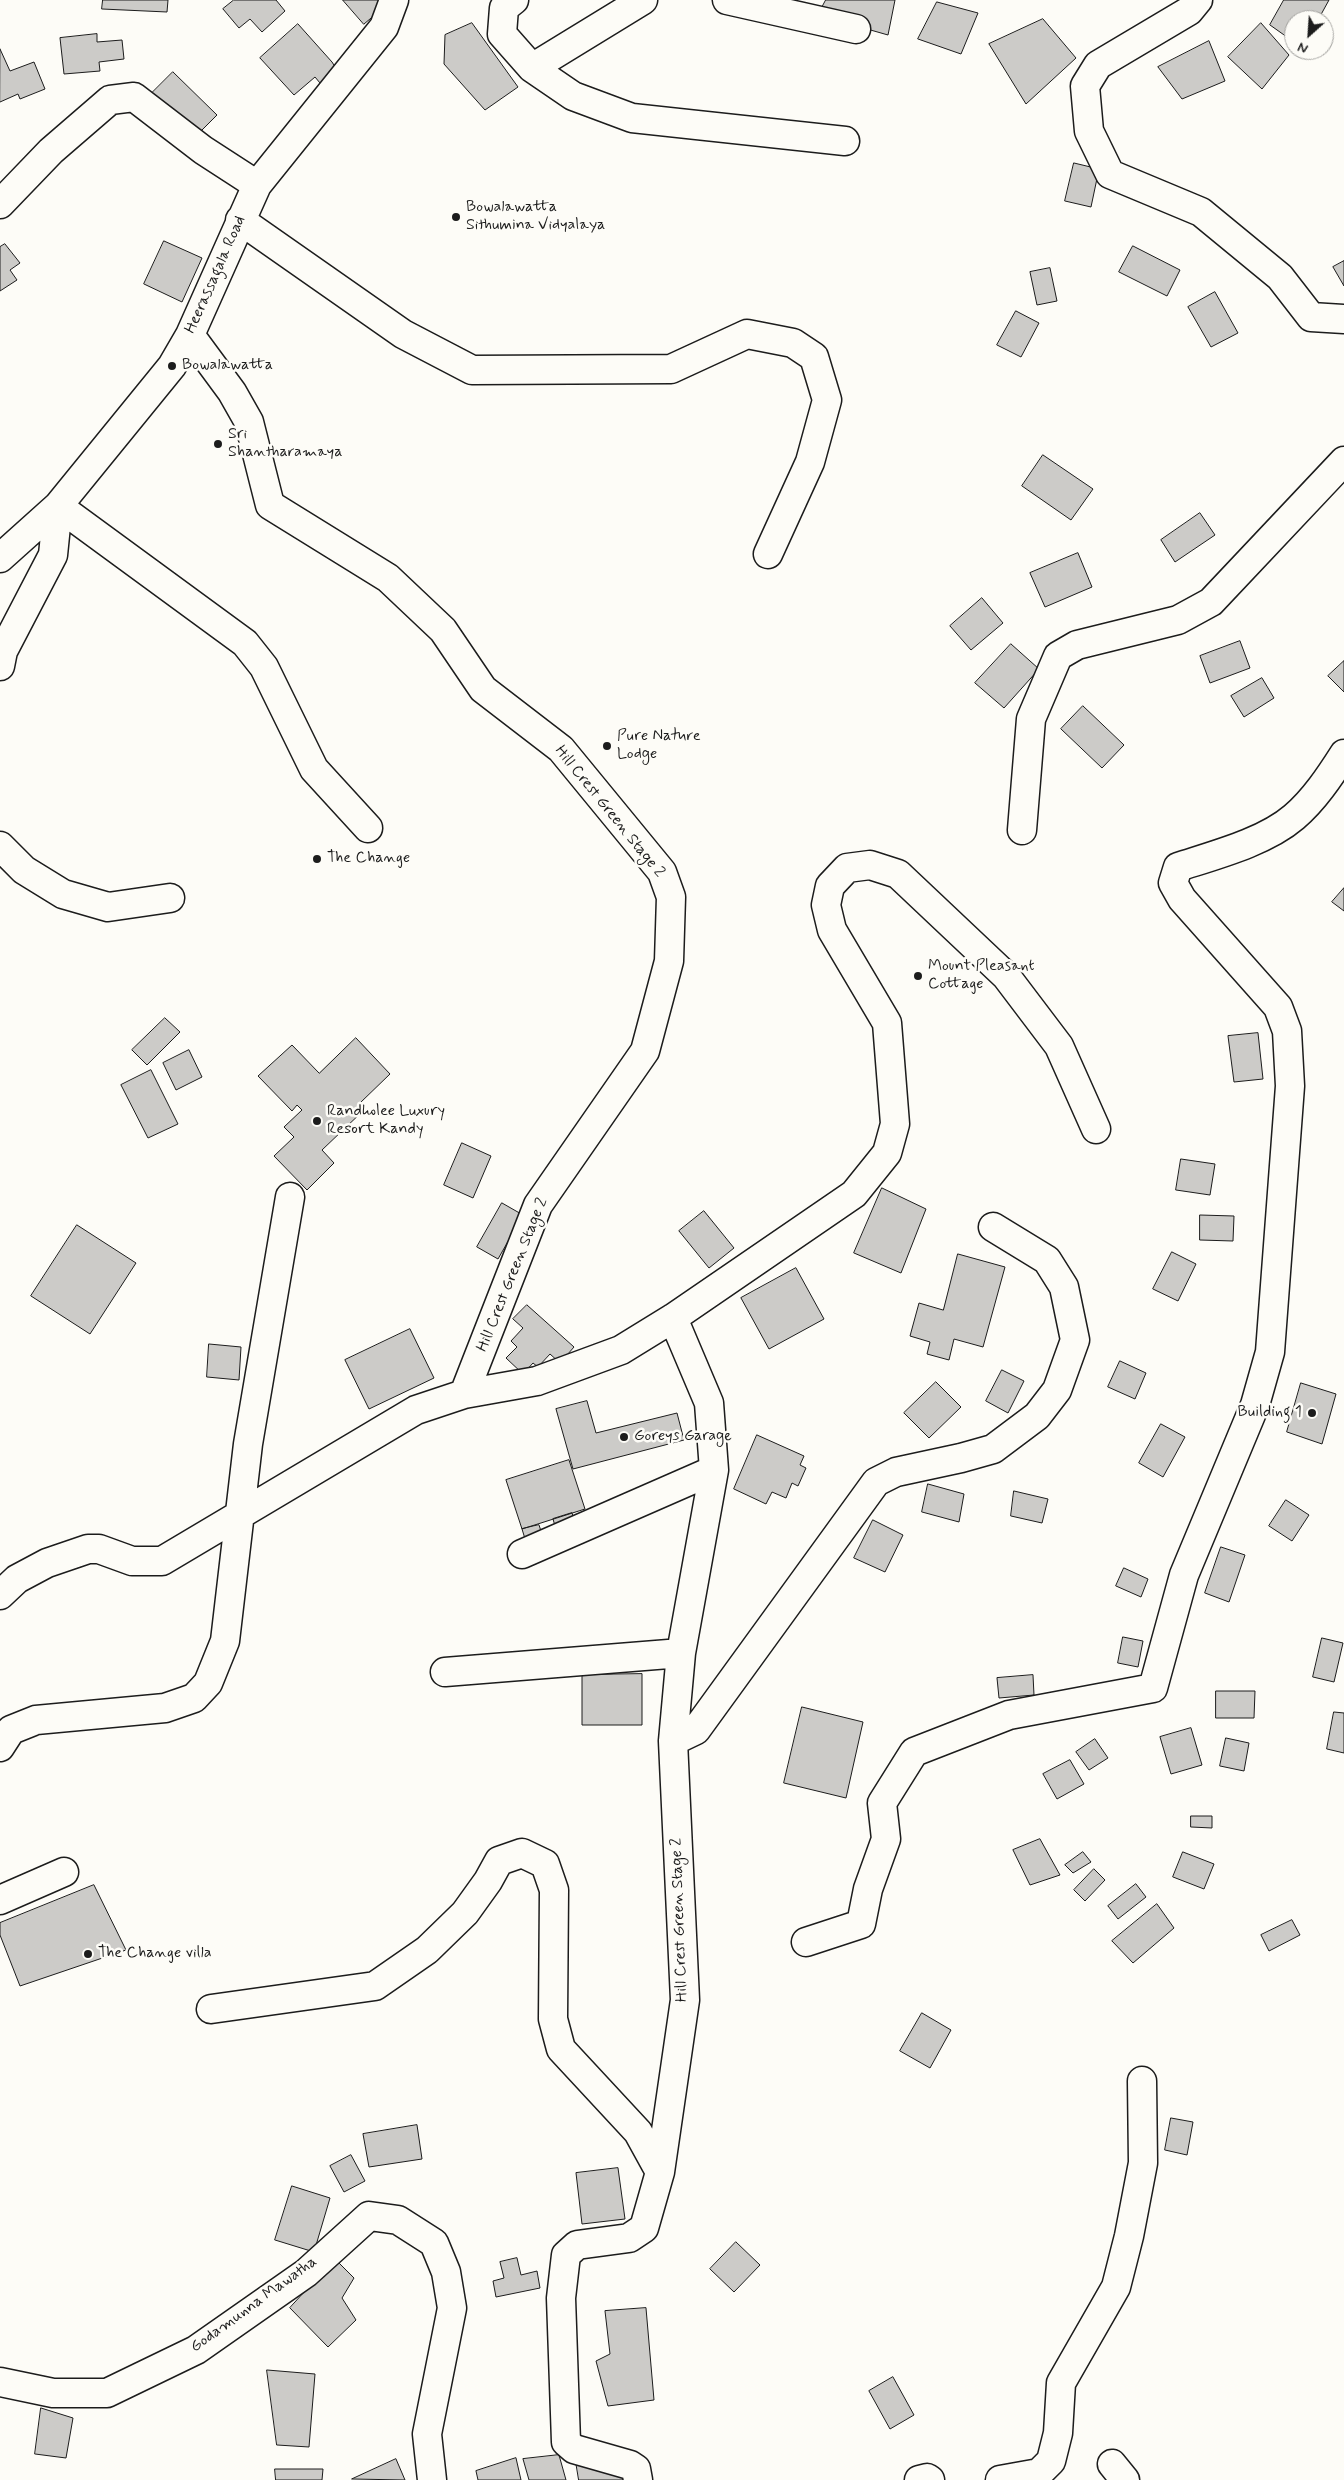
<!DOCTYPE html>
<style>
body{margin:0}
#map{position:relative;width:1344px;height:2480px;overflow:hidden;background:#fdfcf7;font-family:Mynerve,sans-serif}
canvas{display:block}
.north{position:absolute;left:1284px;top:10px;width:50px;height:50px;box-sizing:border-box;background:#fdfcf7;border:1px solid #a3a29f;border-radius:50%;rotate:206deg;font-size:14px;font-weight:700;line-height:20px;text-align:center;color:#1c1c1c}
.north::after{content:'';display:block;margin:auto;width:18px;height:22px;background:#1c1c1c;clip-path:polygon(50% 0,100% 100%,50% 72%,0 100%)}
</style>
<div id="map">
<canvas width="1344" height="2480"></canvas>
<div class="north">N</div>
</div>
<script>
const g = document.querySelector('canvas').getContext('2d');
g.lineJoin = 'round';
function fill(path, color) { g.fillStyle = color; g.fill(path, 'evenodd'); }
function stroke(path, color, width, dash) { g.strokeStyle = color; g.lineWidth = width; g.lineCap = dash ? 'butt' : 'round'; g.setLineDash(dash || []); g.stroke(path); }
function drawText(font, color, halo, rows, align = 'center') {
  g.font = font + ' Mynerve,sans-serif'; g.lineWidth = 5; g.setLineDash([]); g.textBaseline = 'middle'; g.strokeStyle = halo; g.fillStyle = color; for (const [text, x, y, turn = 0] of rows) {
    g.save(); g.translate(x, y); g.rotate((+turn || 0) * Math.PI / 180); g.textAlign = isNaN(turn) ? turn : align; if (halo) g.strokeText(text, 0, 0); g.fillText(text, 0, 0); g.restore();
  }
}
const building = new Path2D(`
 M103,0H168L167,12L102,9Z
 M234,0H276L285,11L262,32L250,19L239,28L223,9Z
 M343,0H387L389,3L364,24Z
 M826,0H895L888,35L818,15Z
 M1284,0H1329L1318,20H1294V42L1270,25Z
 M937,2L978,13L961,54L918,39Z
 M1043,19L1076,58L1026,104L989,44Z
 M472,23L518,87L485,110L444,64L445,35Z
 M1261,23L1289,55L1262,89L1228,57Z
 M298,24L332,62L341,76L325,89L315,77L294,95L260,58Z
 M97,34V42L122,40L124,59L99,62L100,71L64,74L60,38Z
 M1209,41L1225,81L1182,99L1158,67Z
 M0,49L10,71L34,62L45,89L20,99L18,94L0,102Z
 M173,72L217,115L194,138L150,95Z
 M1074,163L1099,169L1091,207L1065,201Z
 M164,241L202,258L182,302L144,284Z
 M5,244L20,263L10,270L17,280L0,291V247Z
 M1133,246L1180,270L1167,296L1119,272Z
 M1344,261V286L1333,267Z
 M1050,268L1057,301L1037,305L1030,272Z
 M1215,292L1238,333L1211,347L1188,307Z
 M1016,311L1039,323L1021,357L997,345Z
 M1043,455L1093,489L1071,520L1022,486Z
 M1200,513L1215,535L1175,562L1161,540Z
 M1078,553L1092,587L1045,607L1030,573Z
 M982,598L1003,623L971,650L950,626Z
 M1240,641L1250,668L1210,683L1200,656Z
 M1011,644L1039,669L1004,708L975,683Z
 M1344,661V692L1328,676Z
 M1262,678L1274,698L1244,717L1231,696Z
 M1083,706L1124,745L1102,768L1061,729Z
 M1344,888V911L1332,902Z
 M165,1018L180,1032L147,1065L132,1050Z
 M1258,1033L1263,1079L1234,1082L1228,1036Z
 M356,1038L390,1074L360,1103L365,1109L322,1150L334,1163L307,1190L274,1156L294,1137L284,1127L302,1110L297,1105L292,1111L258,1076L292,1045L319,1073Z
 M189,1050L202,1077L176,1090L163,1063Z
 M151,1070L178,1124L148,1138L121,1085Z
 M462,1143L491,1156L473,1198L444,1185Z
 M1181,1159L1215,1164L1210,1195L1176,1190Z
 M882,1188L926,1209L901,1273L854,1253Z
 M502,1203L523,1215L498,1259L477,1247Z
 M704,1211L734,1248L709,1268L679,1231Z
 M1200,1215L1234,1216L1233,1241L1200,1240Z
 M77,1225L136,1263L90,1334L31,1296Z
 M1172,1252L1196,1264L1178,1301L1153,1289Z
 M958,1254L1005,1267L983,1347L954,1339L949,1360L927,1354L930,1342L910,1336L919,1303L943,1310Z
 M796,1268L824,1319L769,1349L741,1298Z
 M527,1305L574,1347L560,1363L550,1354L538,1367L533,1363L523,1374L506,1358L517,1347L511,1341L523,1328L513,1319Z
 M410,1329L434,1378L369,1409L345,1360Z
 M209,1344L241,1347L239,1380L207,1377Z
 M1120,1361L1146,1373L1135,1399L1108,1387Z
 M1002,1370L1024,1381L1008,1413L986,1401Z
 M936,1382L961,1407L929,1438L904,1413Z
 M1301,1383L1336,1394L1322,1444L1287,1432Z
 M587,1401L596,1433L677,1413L684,1440L573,1469L556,1409Z
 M1161,1424L1185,1437L1163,1477L1139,1463Z
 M757,1435L804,1456L800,1465L806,1468L798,1486L792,1483L786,1498L772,1492L766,1504L734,1489Z
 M569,1460L585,1509L522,1529L506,1480Z
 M928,1484L964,1494L959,1522L922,1512Z
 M1014,1491L1048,1499L1042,1523L1011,1516Z
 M1286,1500L1309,1515L1292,1541L1269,1526Z
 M572,1513L577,1527L557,1533L553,1519Z
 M873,1520L903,1535L885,1572L854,1558Z
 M539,1525L543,1537L526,1542L522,1529Z
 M1221,1547L1245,1555L1229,1602L1205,1593Z
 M1124,1568L1148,1579L1141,1597L1116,1586Z
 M1123,1637L1143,1641L1138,1667L1118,1663Z
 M1322,1638L1343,1643L1334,1682L1313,1677Z
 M642,1674V1725H582V1675Z
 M1033,1675L1034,1695L999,1698L997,1678Z
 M1216,1691H1255L1254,1718H1216Z
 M802,1707L863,1722L846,1798L784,1783Z
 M1334,1712L1344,1713V1753L1327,1749Z
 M1191,1728L1202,1765L1171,1774L1160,1737Z
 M1226,1738L1249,1743L1244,1771L1220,1766Z
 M1095,1739L1108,1758L1089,1770L1076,1752Z
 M1070,1760L1084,1784L1057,1799L1043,1774Z
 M1191,1816H1212V1828L1191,1827Z
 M1040,1839L1060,1875L1030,1885L1013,1850Z
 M1083,1852L1091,1862L1073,1873L1065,1865Z
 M1183,1852L1214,1864L1204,1889L1173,1877Z
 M1094,1869L1105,1880L1085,1901L1074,1890Z
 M1136,1884L1146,1897L1118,1919L1108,1906Z
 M94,1885L126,1950L20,1986L0,1935V1923Z
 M1157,1904L1174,1928L1133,1963L1112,1941Z
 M1292,1920L1300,1935L1269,1951L1261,1935Z
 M922,2013L951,2030L930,2068L900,2051Z
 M1171,2118L1193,2122L1187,2155L1165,2150Z
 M417,2125L422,2159L369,2167L363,2134Z
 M351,2155L365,2181L344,2192L330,2166Z
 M618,2168L625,2219L582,2224L576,2173Z
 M292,2186L330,2198L314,2252L275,2240Z
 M736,2242L760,2265L734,2292L710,2269Z
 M517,2258L521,2275L537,2271L540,2288L496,2297L493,2281L504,2278L500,2262Z
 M335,2259L354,2278L342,2298L356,2320L328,2347L290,2308Z
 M646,2308L654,2400L608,2406L596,2361L610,2354L605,2311Z
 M267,2370L315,2374L309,2447L277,2445Z
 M893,2377L914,2415L890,2429L869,2391Z
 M41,2408L73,2418L66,2458L35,2454Z
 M559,2455L566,2480H529L523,2459Z
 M516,2458L521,2480H478L476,2471Z
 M396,2459L405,2480L352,2479Z
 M576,2462L626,2468L627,2480H579Z
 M275,2469H323L322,2480H276Z`);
fill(building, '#cccbc8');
stroke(building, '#1c1c1c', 1);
const minor = new Path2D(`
 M514,0L504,8L502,34L532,68L573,96L632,118L845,141
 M727,0L856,29
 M1198,0L1189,11L1098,65L1085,86L1089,131L1110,174L1201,212L1280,277L1311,317L1344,319
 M532,68L643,0
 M0,204L51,151L110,100L134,97L203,150L257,185
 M240,220L403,334L472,370L671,369L747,334L793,343L814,357L827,400L810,462L768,554
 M190,335L232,392L249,422L270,505L388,578L443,630L483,689L561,749L662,872L671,897L669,961L645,1051L538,1205L464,1394
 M58,506L245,643L264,667L314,769L368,828
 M0,558L58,506L172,366L190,335L257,185L384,27L394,0
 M0,666L3,651L53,555L58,506
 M1022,830L1031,719L1058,656L1077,645L1178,620L1211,602L1344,461
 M0,846L24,870L63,894L108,907L170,898
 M522,1554L714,1470
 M0,1595L17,1579L47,1563L88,1549H99L132,1561H162L416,1410L464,1394L537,1381L621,1350L673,1318L854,1194L887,1153L895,1124L887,1023L832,930L826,905L830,886L847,868L870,865L898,874L1006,976L1059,1046L1096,1129
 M445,1672L681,1653
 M673,1741L696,1730L876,1482L896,1472L961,1458L993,1449L1037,1416L1057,1390L1075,1340L1064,1287L1047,1260L993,1227
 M0,1747L11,1730L36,1720L165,1708L194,1698L208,1683L225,1641L248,1444L290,1197
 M0,1900L64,1872
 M806,1942L861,1924L868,1889L886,1839L882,1803L914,1752L1009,1715L1153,1688L1184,1575L1255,1405L1270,1352L1290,1086L1287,1031L1278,1007L1182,899L1173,883L1178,867C1215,855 1265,842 1294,817C1314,800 1330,776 1344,754
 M211,2009L375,1986L427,1950L465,1913L488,1881L499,1861L522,1853L545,1864L554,1890L553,2019L561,2049L638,2132L660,2172
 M0,2382L53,2393H107L196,2350L306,2273L369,2216L398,2220L434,2243L446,2272L452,2308L427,2434L432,2480
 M1112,2464L1125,2480
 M638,2480L636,2469L630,2465L574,2449L566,2442L561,2298L566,2255L577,2245L629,2238L644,2228L660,2172L685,2000L673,1741L681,1653L714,1470L709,1403L673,1318
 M919,2480L927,2478L930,2480
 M1000,2480L1039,2473L1051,2461L1058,2433L1061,2383L1116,2287L1129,2236L1143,2163L1142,2081`);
stroke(minor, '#1c1c1c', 31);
stroke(minor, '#fdfcf7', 28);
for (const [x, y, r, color] of [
 [456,217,5,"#1c1c1c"],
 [172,366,5,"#1c1c1c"],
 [218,444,5,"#1c1c1c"],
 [607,746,5,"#1c1c1c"],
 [317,859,5,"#1c1c1c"],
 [918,976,5,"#1c1c1c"],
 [317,1121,5,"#1c1c1c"],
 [1312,1413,5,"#1c1c1c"],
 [624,1437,5,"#1c1c1c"],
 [88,1954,5,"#1c1c1c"]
]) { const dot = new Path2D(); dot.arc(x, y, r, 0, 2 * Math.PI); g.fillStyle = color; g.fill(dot); stroke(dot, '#fdfcf7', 2); }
drawText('16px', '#1c1c1c', '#fdfcf7', [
 ["Bowalawatta",466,208],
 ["Sithumina Vidyalaya",466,226],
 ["Bowalawatta",182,366],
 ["Sri",228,435],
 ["Shantharamaya",228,453],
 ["Pure Nature",617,737],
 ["Lodge",617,755],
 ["The Change",327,859],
 ["Mount Pleasant",928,967],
 ["Cottage",928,985],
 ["Randholee Luxury",327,1112],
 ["Resort Kandy",327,1130],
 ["Building 1",1302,1413,"right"],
 ["Goreys Garage",634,1437],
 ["The Change villa",98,1954]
], 'left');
drawText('16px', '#1c1c1c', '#fdfcf7', [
 ["Heerassagala Road",216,275,-66],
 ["Hill Crest Green Stage 2",609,812,51],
 ["Hill Crest Green Stage 2",513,1275,-68],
 ["Hill Crest Green Stage 2",680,1920,-92],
 ["Godamunna Mawatha",254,2305,-36]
]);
</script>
